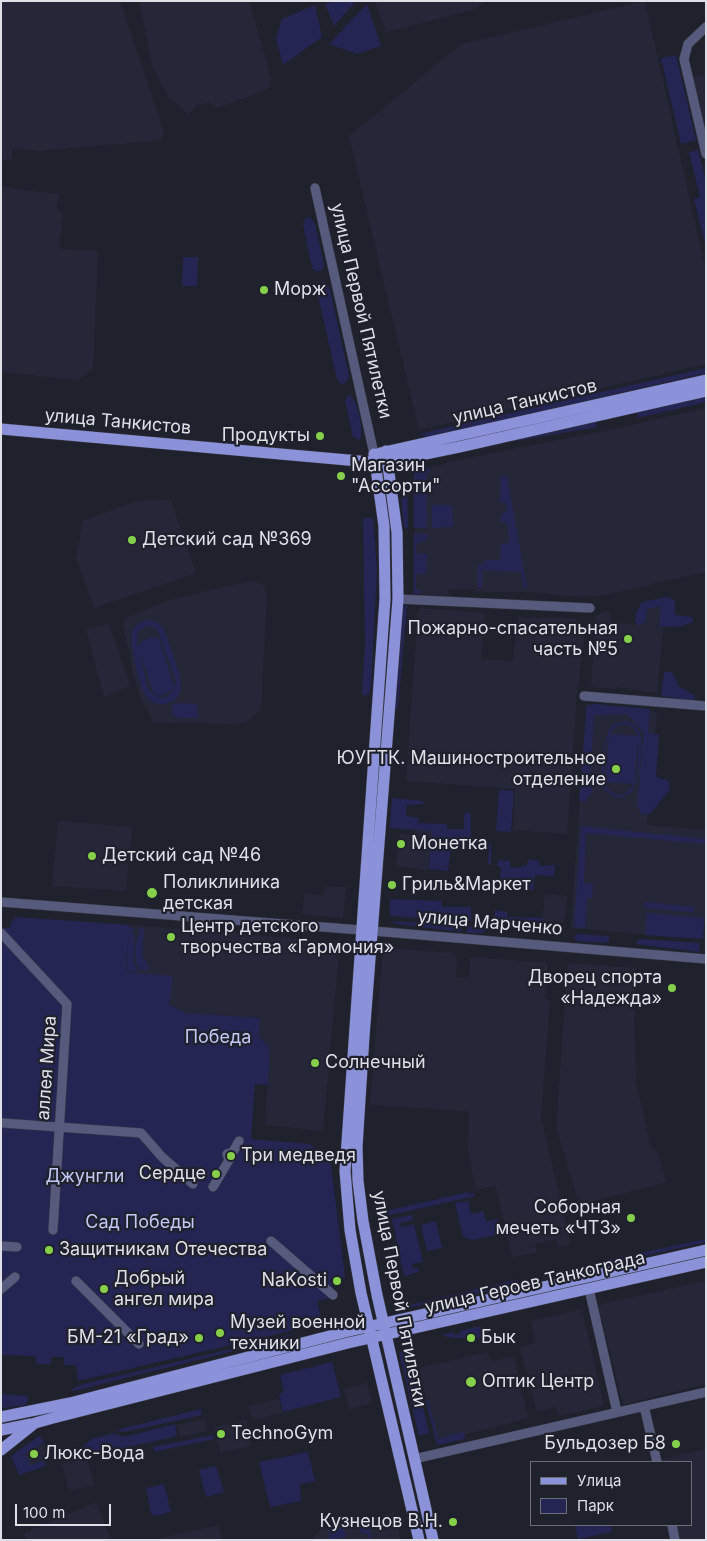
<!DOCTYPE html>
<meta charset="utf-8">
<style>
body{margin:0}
#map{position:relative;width:707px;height:1541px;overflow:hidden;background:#1f212d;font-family:Inter,sans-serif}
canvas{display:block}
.frame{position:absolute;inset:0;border:2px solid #dedfe7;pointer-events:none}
.legend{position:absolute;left:530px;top:1461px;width:162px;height:65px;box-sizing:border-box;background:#1f212d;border:1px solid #6b6d77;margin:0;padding:6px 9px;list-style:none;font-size:15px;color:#dedfe7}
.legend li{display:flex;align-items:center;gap:10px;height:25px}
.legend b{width:25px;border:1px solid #6b6d77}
.scale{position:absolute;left:15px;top:1504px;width:96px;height:22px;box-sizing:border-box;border:2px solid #dedfe7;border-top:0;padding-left:6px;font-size:15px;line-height:18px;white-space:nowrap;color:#dedfe7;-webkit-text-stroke:4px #1f212d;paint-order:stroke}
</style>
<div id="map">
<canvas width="707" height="1541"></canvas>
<div class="frame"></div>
<ul class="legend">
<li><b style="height:6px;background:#8b92d9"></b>Улица</li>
<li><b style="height:14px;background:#242553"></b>Парк</li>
</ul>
<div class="scale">100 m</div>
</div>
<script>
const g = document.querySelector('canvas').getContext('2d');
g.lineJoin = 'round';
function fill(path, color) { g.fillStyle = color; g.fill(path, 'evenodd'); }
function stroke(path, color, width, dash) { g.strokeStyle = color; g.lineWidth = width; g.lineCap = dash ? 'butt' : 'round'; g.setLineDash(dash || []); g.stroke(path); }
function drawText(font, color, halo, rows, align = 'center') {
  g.font = font + ' Inter,sans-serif'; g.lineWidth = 4.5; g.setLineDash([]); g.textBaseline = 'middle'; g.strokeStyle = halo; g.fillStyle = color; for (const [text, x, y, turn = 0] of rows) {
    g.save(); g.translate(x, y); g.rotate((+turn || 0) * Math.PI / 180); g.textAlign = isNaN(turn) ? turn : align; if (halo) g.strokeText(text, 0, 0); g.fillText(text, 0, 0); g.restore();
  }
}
fill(new Path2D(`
 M1,1H120L164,132L162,140L39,151L12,148V159L1,161Z
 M139,1H249L271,77L268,89L217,108L209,102L196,106L189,115L169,97L153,69Z
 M375,1H485L476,9L386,32Z
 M645,1L706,271V364L419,430L349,136L462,44Z
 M706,74V136L692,77Z
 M1,185L20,190L59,194L57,210L63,215L59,249L98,251L93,369L78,380L1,372Z
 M706,408V572L600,596L578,597L531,592H476V589H449V596L415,594V477L427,476L432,467L457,460L605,431Z
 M171,500L196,573L94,608L76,558L83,521L136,501Z
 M251,581L264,585L267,594L261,709L248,721L234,724L153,722L146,706L143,705L130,664L132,663L123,627L125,618L173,599Z
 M666,600L657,693L615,687V689L591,687L596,615L609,611L612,622L637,625L642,606Z
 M421,608L485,613L481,659L513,661L518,617L576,619L585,627L577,695L567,834L513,830L515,789L406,781L418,612Z
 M109,624L130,686L104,697L86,629Z
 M586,704L657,712L647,825L706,830V911L703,939L571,928Z
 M58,821L132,827L126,891L52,886Z
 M415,828L433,830L428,870L396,866L400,834L414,835Z
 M325,886L346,887L343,918L302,914L304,894L324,895Z
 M545,894L567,896L564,923L542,921Z
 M130,925L340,942L323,1131L265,1125L270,1048L259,1037L260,1018L186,1013L169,1005L125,972Z
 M383,948L454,953L457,960L456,977H469L470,957L548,963L545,999L550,1000L541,1117L571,1245L558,1247L556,1239L535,1244L537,1253L512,1257L495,1185L476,1190L468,1151L469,1111L370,1105Z
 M568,963L637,968L634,1006L636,1082L651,1147L657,1151L667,1182L579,1205L557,1129V1115Z
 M706,1281V1384L623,1405L598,1305Z
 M582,1309L604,1406L559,1416L556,1407L537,1412L520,1347L535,1343L531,1321Z
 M488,1352L492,1361L514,1357L528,1418L436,1442L419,1368Z
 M367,1383L372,1403L349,1409L344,1389Z
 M279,1399L282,1413L253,1420L249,1406Z
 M205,1419L207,1431L180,1437L177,1425Z
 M246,1419L251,1446L220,1453L214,1427Z
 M44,1443L49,1461L27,1468L22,1451Z
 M706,1449V1540H677L673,1525H691V1462H659L658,1460Z
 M87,1458L94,1485L69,1491L62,1463Z
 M96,1502L111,1540H27L24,1533Z
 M395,1512L401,1540H311L321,1530Z
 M219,1525L222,1540H152Z`), '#252739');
fill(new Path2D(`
 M338,1H356L334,26L325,4Z
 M367,4L381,46L357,54L329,44Z
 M315,5L322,37L283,65L276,38L282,19Z
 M676,55L696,140L681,144L661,58Z
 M698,150L706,182V247L694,199L700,197L689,152Z
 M310,217L315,224L324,265L323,269L317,272L312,268L303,224L305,219Z
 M183,257H198L197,286H182Z
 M323,282H326L330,290L349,376L346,383L342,384L337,379L316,287Z
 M706,368V373L429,437L419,434Z
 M350,395C357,399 365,434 360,440L353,437L345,401L347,396Z
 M706,397V402L638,418L637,413Z
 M596,422L597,427L505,443Z
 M431,467L426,477L427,528H414V471Z
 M501,477H507L527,588H524L521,572L482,570V587H478V564L483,565L486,560H500L501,544L509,543C510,535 507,530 507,522L504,523L500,521L501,515L508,510L506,503L500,502Z
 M400,484H407L408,529L404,527Z
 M432,505H452L453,527L432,528Z
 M363,518H373L377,569L371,686L369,694L364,696L362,693L365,644Z
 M414,534H427V539L416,544L417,554H427L426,574H416V589L420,590V594H414Z
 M667,597L675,600V615L693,617V622L679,627L659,626L661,606L647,609L645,622L639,626L635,622L636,613L642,602Z
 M407,605L398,709H396L403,607Z
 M145,620C152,620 158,622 162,627C167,634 169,644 172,652C177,668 192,698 166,704C158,705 150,702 146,696C140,688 129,642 132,633C134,626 139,623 145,620ZM146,626H152L158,631L176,681L174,690L165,698L154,696L148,689L139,650L154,695C160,697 172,693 174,687L159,639C152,635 140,641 137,647V633Z
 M664,672H672L679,686L695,696L694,701L661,696Z
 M175,703L197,704L198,718L173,717L172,706Z
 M594,704L650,709L648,733L659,735L656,777L669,781L670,789L651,813L642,814L637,806L644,733L627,714L594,715L590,779L593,790L585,802L579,801L587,706Z
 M626,721C633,723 638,726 640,733C644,745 639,786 630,794L617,798C610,795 605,792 603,785C599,774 604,733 612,725ZM623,724L633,727L638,736L609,734L605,782L634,784L638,737V741C637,758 642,794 618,795C609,792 605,787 604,778C606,761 601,727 623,724Z
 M499,790L514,791L511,832L496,831Z
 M392,798L423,801L424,804L407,805L406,816L418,818V823L447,824V829H464V815L466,812L471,814V840L491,844V865L488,864L489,846L460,843L451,847L448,871L429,869L432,831L390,828Z
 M581,826L706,839V844L586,833L584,883L593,884L592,898H587L585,928L574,927Z
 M528,859L539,861V866L555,865L554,876L535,875L533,890L500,886L501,867L497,866L498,860L510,861V867L521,868L522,866H527Z
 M390,899L442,901V907H471V921L390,916Z
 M645,902L695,907L694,912L644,908Z
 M495,910L507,912V917L543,918L542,924L539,927L494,923Z
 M647,913L704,918L703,939L645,935Z
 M16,917L130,925L129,928H135L132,932C139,944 128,961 139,972L126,971L129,933L125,972L173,976L169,1005L186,1013L260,1018L259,1037L270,1048L268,1085L255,1084L251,1139L310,1144L327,1162L330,1161L331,1166L345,1277L331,1280L334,1293L331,1298L317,1301L322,1321L320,1324L78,1381L76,1365H64V1357H51V1364H36V1356L1,1355V928H10L11,922Z
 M392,921L486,928L483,933H467V928H461V932L396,924Z
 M138,928L144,929L142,957L146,961L150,971L139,969C133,960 135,941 140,932Z
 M575,934L609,936V940L606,943L575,941Z
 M639,939L700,943L699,952L636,944Z
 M468,1192L469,1194L474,1193L475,1196L386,1216L383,1214L385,1211Z
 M468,1201L471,1214L484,1211L486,1222L498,1219L501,1234L473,1240L463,1237L455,1203Z
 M412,1215L413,1220L400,1223L401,1227L414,1224L423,1262L412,1264L413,1269L418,1268L419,1272L404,1276L392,1219Z
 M436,1221L442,1248L427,1251L421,1225Z
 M706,1239V1242L595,1267L588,1264Z
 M518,1279L519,1285L407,1308L405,1306Z
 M481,1326L482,1337C475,1339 447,1339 442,1335L453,1332L455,1335L460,1334V1331Z
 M297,1333L281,1339L74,1391L70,1390L80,1385Z
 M405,1351L412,1360L429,1433L419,1436L399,1352Z
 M332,1362L341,1397L283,1412L279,1394L284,1392L280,1375Z
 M1,1394L28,1396V1401L25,1405L1,1408Z
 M428,1400L438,1439L464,1432L465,1439L437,1445L426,1401Z
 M201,1409L202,1415L124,1432L116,1430Z
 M175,1424L177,1436L93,1455L83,1447L91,1439L115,1433L124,1437Z
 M213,1435L214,1439L154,1452L153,1447Z
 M39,1436L44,1441L39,1446L25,1453L30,1465L44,1461L46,1466L19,1475L11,1456Z
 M308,1452L315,1481L300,1484L301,1501L270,1507L259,1462Z
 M216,1466L224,1492L206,1497L199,1470Z
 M164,1484L171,1512L155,1516L151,1514L146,1488Z
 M368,1521L372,1539H369L368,1533L362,1534L358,1525L344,1528L346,1537L329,1540V1529Z
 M575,1525H610L612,1532L578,1539Z`), '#242553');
const minor = new Path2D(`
 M706,27L688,44L684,59L706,154
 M315,188L374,454
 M398,599L590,608
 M584,696L706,706
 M1,902L361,930
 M373,931L706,959
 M1,933L67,1004L53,1230
 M3,1123L141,1133L162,1157L193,1184
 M213,1187L229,1160L227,1154L233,1152L239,1141
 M271,1241L333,1295
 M1,1246L17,1247
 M76,1281L139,1344
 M1,1289L15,1277
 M589,1289L617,1412
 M644,1406L657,1462
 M414,1459L706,1392
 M672,1525L675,1540`);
const major = new Path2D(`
 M1,429L381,463L459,447L706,391
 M386,451L397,532L398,599L364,1036L357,1147L358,1181L363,1221L377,1295L433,1540
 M380,453L706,380
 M374,454L384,526L385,599L345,1171L350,1230L361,1293L419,1540
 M1,1417L70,1403L345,1332L706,1250
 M1,1430L31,1424
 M1,1450L35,1423L53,1418L348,1343L706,1262`);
stroke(minor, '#3a3c47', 10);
stroke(major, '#3a3c47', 12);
stroke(minor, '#565a7c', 9);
stroke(major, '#8b92d9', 11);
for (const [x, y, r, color] of [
 [264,290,5,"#86cf4b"],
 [320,436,5,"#86cf4b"],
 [341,476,5,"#86cf4b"],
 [132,540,5,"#86cf4b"],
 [628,639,5,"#86cf4b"],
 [616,769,5,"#86cf4b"],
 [401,844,5,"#86cf4b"],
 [92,856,5,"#86cf4b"],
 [392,885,5,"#86cf4b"],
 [152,893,6,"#86cf4b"],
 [171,937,5,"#86cf4b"],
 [672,988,5,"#86cf4b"],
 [315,1063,5,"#86cf4b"],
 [231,1156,5,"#86cf4b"],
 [216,1174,5,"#86cf4b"],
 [631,1218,5,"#86cf4b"],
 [49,1250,5,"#86cf4b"],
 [337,1281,5,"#86cf4b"],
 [104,1289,5,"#86cf4b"],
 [220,1333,5,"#86cf4b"],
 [199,1338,5,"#86cf4b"],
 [471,1338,5,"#86cf4b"],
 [471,1382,6,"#86cf4b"],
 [221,1434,5,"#86cf4b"],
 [676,1444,5,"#86cf4b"],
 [34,1454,5,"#86cf4b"],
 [453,1522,5,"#86cf4b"]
]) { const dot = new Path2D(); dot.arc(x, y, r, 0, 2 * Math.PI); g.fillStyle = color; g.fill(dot); stroke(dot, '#1f212d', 2); }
drawText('18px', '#dedfe7', '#1f212d', [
 ["Морж",274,290],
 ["Продукты",310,436,"right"],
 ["Магазин",351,466],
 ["\"Ассорти\"",351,487],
 ["Детский сад №369",142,540],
 ["Пожарно-спасательная",618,629,"right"],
 ["часть №5",618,650,"right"],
 ["ЮУГТК. Машиностроительное",606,759,"right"],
 ["отделение",606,780,"right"],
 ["Монетка",411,844],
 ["Детский сад №46",102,856],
 ["Поликлиника",163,883],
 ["детская",163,904],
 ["Гриль&Маркет",402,885],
 ["Центр детского",181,927],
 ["творчества «Гармония»",181,948],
 ["Дворец спорта",662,978,"right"],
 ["«Надежда»",662,999,"right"],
 ["Солнечный",325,1063],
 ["Три медведя",241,1156],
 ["Сердце",206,1174,"right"],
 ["Соборная",621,1208,"right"],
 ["мечеть «ЧТЗ»",621,1229,"right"],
 ["Защитникам Отечества",59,1250],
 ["Добрый",114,1279],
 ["ангел мира",114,1300],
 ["NaKosti",327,1281,"right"],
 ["Музей военной",230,1323],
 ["техники",230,1344],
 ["БМ-21 «Град»",189,1338,"right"],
 ["Бык",481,1338],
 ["Оптик Центр",482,1382],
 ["TechnoGym",231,1434],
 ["Бульдозер Б8",666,1444,"right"],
 ["Люкс-Вода",44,1454],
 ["Кузнецов В.Н.",443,1522,"right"]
], 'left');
drawText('18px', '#dedfe7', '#1f212d', [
 ["улица Первой Пятилетки",361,311,77],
 ["улица Танкистов",525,402,-13],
 ["улица Танкистов",118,422,5],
 ["улица Марченко",490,923,5],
 ["аллея Мира",47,1068,-86],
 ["улица Героев Танкограда",535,1283,-13],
 ["улица Первой Пятилетки",399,1299,79]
]);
drawText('18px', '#c2c8f4', '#1f212d', [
 ["Победа",218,1038],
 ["Джунгли",85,1177],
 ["Сад Победы",140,1223]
]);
</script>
